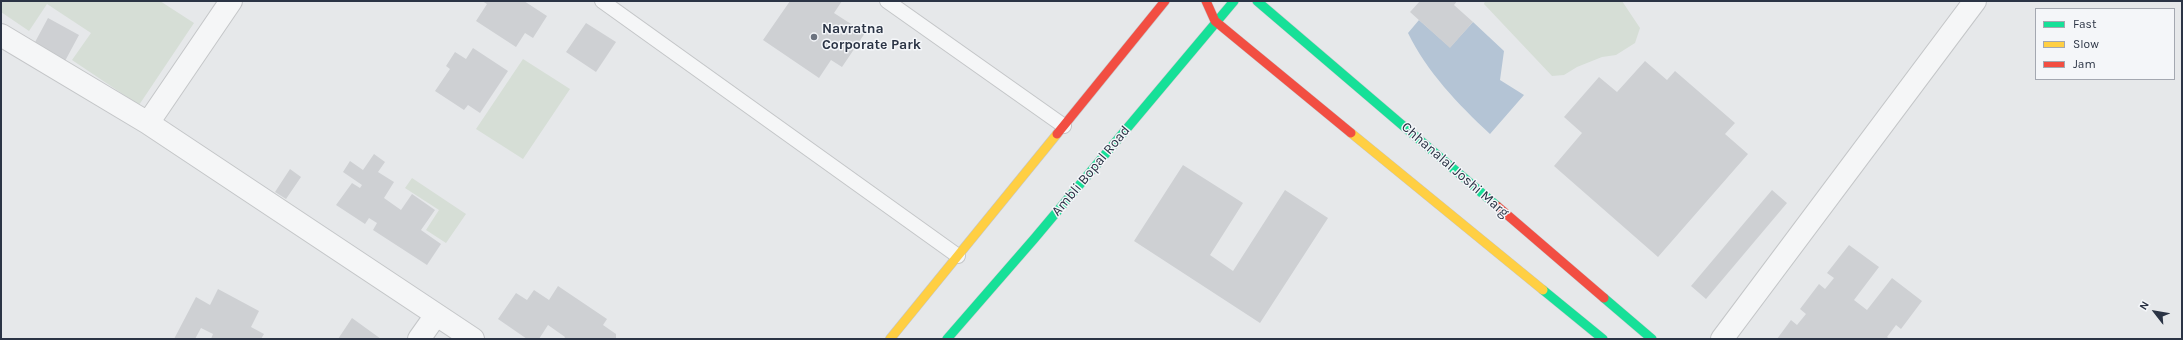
<!DOCTYPE html>
<style>
body{margin:0}
#map{position:relative;width:2183px;height:340px;overflow:hidden;background:#e6e8ea;font-family:Karla,sans-serif}
canvas{display:block}
.frame{position:absolute;inset:0;border:2px solid #2b3445;pointer-events:none}
.legend{position:absolute;left:2035px;top:8px;width:140px;height:72px;box-sizing:border-box;background:#f4f6f9;border:1px solid #a4a8b1;margin:0;padding:5px 7px;list-style:none;font-size:12px;color:#2b3445}
.legend li{display:flex;align-items:center;gap:8px;height:20px}
.legend b{width:20px;border:1px solid #a4a8b1}
.north{position:absolute;left:2135px;top:292px;width:40px;height:40px;-webkit-text-stroke:3px #f4f6f9;paint-order:stroke;rotate:301deg;font-size:11px;font-weight:700;line-height:16px;text-align:center;color:#2b3445}
.north::after{content:'';display:block;margin:auto;width:14px;height:18px;background:#2b3445;clip-path:polygon(50% 0,100% 100%,50% 72%,0 100%)}
</style>
<div id="map">
<canvas width="2183" height="340"></canvas>
<div class="frame"></div>
<ul class="legend">
<li><b style="height:5px;background:#16e098"></b>Fast</li>
<li><b style="height:5px;background:#ffcf43"></b>Slow</li>
<li><b style="height:5px;background:#f24e42"></b>Jam</li>
</ul>
<div class="north">N</div>
</div>
<script>
const g = document.querySelector('canvas').getContext('2d');
g.lineJoin = 'round';
function fill(path, color) { g.fillStyle = color; g.fill(path, 'evenodd'); }
function stroke(path, color, width, dash) { g.strokeStyle = color; g.lineWidth = width; g.lineCap = dash ? 'butt' : 'round'; g.setLineDash(dash || []); g.stroke(path); }
function drawText(font, color, halo, rows, align = 'center') {
  g.font = font + ' Karla,sans-serif'; g.lineWidth = 3; g.setLineDash([]); g.textBaseline = 'middle'; g.strokeStyle = halo; g.fillStyle = color; for (const [text, x, y, turn = 0] of rows) {
    g.save(); g.translate(x, y); g.rotate((+turn || 0) * Math.PI / 180); g.textAlign = isNaN(turn) ? turn : align; if (halo) g.strokeText(text, 0, 0); g.fillText(text, 0, 0); g.restore();
  }
}
fill(new Path2D(`
 M1,1H160L194,23L139,105L72,60L91,33L47,4L29,31L1,12Z
 M1485,1H1622L1640,28L1635,43L1616,55L1602,57L1577,67L1564,75L1552,76L1484,4Z
 M523,59L570,89L523,159L476,129Z
 M412,178L466,214L446,243L426,230L439,210L405,188Z`), '#d6ded6');
fill(new Path2D(`
 M1419,20L1450,47L1473,22L1504,51L1500,80L1524,95L1490,134C1458,104 1427,72 1408,33Z`), '#b4c4d5');
fill(new Path2D(`
 M482,1H524L547,16L533,38L525,33L516,47L476,21L487,4Z
 M790,1H842L834,13L865,33L842,67L831,60L819,78L763,40Z
 M1420,1H1457L1454,5L1473,22L1450,48L1410,12Z
 M48,18L79,35L65,61L34,44Z
 M586,23L616,42L596,72L566,52Z
 M473,48L508,71L480,113L468,105L464,110L435,91L450,69L446,66L455,52L466,59Z
 M1645,61L1667,80L1675,71L1735,123L1725,134L1748,154L1658,257L1554,166L1582,133L1564,117L1599,77L1617,92Z
 M374,154L385,162L378,172L394,182L384,198L401,210L412,194L435,210L421,230L441,244L427,265L373,230L377,223L369,218L365,224L336,205L352,183L360,188L362,185L343,172L350,161L363,170Z
 M1183,165L1243,203L1210,255L1233,271L1285,190L1328,218L1260,323L1134,241Z
 M290,169L301,177L286,199L275,192Z
 M1772,190L1787,203L1706,299L1691,286Z
 M1849,245L1879,267L1854,300L1867,310L1892,278L1922,301L1901,329L1896,325L1887,337L1890,339H1777L1791,320L1797,325L1806,314L1800,309L1819,284L1825,289L1834,278L1827,273Z
 M558,286L607,319L603,325L616,334V339H564L565,337L548,325L539,339H527L498,319L516,293L527,300L534,290L549,300Z
 M218,289L259,311L251,327L264,334L261,339H211L213,334L201,328L195,339H174L196,297L210,305Z
 M352,318L381,339H338Z`), '#ced0d3');
const lane = new Path2D(`
 M602,1L958,256
 M887,1L1064,126`);
const street = new Path2D(`
 M1,35L148,123L231,1
 M148,123L473,339
 M419,339L436,315
 M1722,339L1975,1`);
const fast = new Path2D(`
 M1257,1L1497,206
 M1543,290L1603,339
 M1604,298L1652,339
 M947,339L1034,239L1234,1`);
const slow = new Path2D(`
 M1351,133L1543,290
 M890,339L1057,134`);
const jam = new Path2D(`
 M1206,1L1215,21L1351,133
 M1057,134L1165,1
 M1497,206L1604,298`);
stroke(lane, '#c4c6c8', 16);
stroke(street, '#c4c6c8', 24);
stroke(fast, '#c4c6c8', 10);
stroke(slow, '#c4c6c8', 10);
stroke(jam, '#c4c6c8', 10);
stroke(lane, '#f5f6f7', 14);
stroke(street, '#f5f6f7', 22);
stroke(fast, '#16e098', 9);
stroke(slow, '#ffcf43', 9);
stroke(jam, '#f24e42', 9);
for (const [x, y, r, color] of [
 [814,37,4,"#6c737f"]
]) { const dot = new Path2D(); dot.arc(x, y, r, 0, 2 * Math.PI); g.fillStyle = color; g.fill(dot); stroke(dot, '#f4f6f9', 1.5); }
drawText('bold 14px', '#2b3445', '#f4f6f9', [
 ["Navratna",822,29],
 ["Corporate Park",822,45]
], 'left');
drawText('14px', '#2b3445', '#f4f6f9', [
 ["Chhanalal Joshi Marg",1455,170,41],
 ["Ambli Bopal Road",1091,171,-50]
]);
</script>
